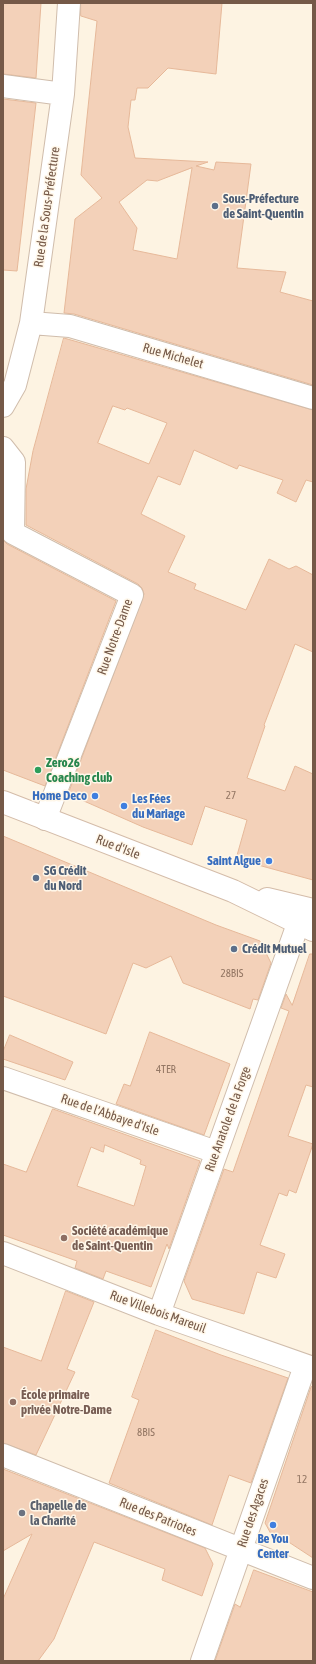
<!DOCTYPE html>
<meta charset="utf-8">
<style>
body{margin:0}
#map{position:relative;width:316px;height:1664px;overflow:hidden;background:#fdf3e2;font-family:"Asap Condensed",sans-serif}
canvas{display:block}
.frame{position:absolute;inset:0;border:4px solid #755948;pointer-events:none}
</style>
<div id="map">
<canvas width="316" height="1664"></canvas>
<div class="frame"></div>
</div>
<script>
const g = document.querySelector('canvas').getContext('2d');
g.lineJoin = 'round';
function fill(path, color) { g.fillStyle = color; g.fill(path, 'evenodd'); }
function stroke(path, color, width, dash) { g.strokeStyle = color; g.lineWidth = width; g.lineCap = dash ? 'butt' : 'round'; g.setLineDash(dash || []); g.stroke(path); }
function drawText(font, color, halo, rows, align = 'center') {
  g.font = font + ' "Asap Condensed",sans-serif'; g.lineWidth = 3; g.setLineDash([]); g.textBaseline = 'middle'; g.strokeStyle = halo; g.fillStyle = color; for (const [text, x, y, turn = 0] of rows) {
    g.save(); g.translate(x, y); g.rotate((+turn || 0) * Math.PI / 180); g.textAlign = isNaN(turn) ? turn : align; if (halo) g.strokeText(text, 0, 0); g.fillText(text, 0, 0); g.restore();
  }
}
const building = new Path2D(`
 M3,3H41L36,78L3,74Z
 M81,3H222L216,74L168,68L148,88H137L135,100H131L128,127L135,158L208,162L196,166L214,170L216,162L251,164L237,268L286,272L280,292L313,301V385L74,314L64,313L75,219L102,198L81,175L97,21L81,16ZM192,168L177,259L133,250L137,228L119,202L147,180L157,181Z
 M3,99L36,103L17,271L3,270Z
 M64,338L313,410V482L306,480L296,502L277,493L283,480L239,465L237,469L194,450L180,485L158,476L141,514L185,536L168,572L196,584L194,589L246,610L269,559L289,569L296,566L313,575V652L295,644L264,725L265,726L247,778L285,791L295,766L313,774V880L236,859L247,820L205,806L192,845L143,827L68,794L144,594L142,588L138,584L26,525V489L33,451ZM113,406L125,410L127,408L167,423L149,464L98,443Z
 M3,540L7,544L116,601L45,786L3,770Z
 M3,836L216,925L260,941L271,963L258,1000L253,999L250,1009L183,983L171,956L146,968L133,963L106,1034L3,996Z
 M310,954H313V1087L306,1085L288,1136L313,1144L296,1193L289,1190L287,1196L279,1193L260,1245L285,1254L276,1278L257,1272L244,1314L192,1299L184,1281L224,1169L233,1172L289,1011L281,1008L286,994L292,1005Z
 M150,1032L230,1064L204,1135L116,1104L124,1084L130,1086Z
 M10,1035L73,1062L65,1080L3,1059V1052Z
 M53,1109L200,1161L169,1249L167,1244L151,1287L106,1271L103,1279L75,1268L77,1261L3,1235V1164L26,1172ZM105,1145L141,1160L140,1164L146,1166L134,1206L77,1186L91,1147L103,1152Z
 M66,1291L94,1302L67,1369L75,1372L36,1455L3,1443V1347L41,1361Z
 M156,1330L221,1355L288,1378L251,1483L229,1475L212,1525L109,1483L139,1400L132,1397Z
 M313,1386V1558L281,1537L271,1534L265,1523L311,1387Z
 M3,1469L205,1548L213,1564L202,1596L162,1580L165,1569L94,1542L54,1639L38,1661H3V1599L32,1534L3,1551Z
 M254,1570L313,1592V1661H215L235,1604L240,1607Z`);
fill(building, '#f3d1b9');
stroke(building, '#e6b899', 1);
const street = new Path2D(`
 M3,86L63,94
 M31,323L70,326L313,398
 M3,406L15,385L31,323L63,94L69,3
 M3,448L14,462L13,533L132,595L45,819
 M3,1078L216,1152
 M3,1253L159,1314L313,1368
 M159,1314L298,924
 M3,1455L313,1578
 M202,1661L305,1366`);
const secondary = new Path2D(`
 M3,802L233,891L313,930
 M267,899L313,910`);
stroke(street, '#d0bdac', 24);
stroke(secondary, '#d4bca9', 24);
stroke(street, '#fff', 22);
stroke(secondary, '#fff', 22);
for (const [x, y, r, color] of [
 [215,206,4,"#5c6f8a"],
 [38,770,4,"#2e9e5b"],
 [95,796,4,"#3f7fe0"],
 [124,806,4,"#3f7fe0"],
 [269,861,4,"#3f7fe0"],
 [36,878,4,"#5c6f8a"],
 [234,949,4,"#5c6f8a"],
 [64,1238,4,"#8d6e63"],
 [13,1402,4,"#8d6e63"],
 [22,1513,4,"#6b7280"],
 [273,1525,4,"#3f7fe0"]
]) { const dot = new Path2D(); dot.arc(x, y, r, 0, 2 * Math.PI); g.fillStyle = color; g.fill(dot); stroke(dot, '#fff7e9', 1.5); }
drawText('11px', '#947764', null, [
 ["27",231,796],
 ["28BIS",232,974],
 ["4TER",166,1070],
 ["8BIS",146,1433],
 ["12",302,1480]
]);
drawText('bold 13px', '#4e5e75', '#fff7e9', [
 ["Sous-Préfecture",223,199],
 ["de Saint-Quentin",223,214],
 ["SG Crédit",44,871],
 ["du Nord",44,886],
 ["Crédit Mutuel",242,949]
], 'left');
drawText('13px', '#755948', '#fff7e9', [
 ["Rue de la Sous-Préfecture",47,207,-82],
 ["Rue Michelet",173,356,16],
 ["Rue Notre-Dame",115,637,-70],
 ["Rue d'Isle",118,847,21],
 ["Rue de l'Abbaye d'Isle",110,1115,19],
 ["Rue Anatole de la Forge",228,1119,-70],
 ["Rue Villebois Mareuil",158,1312,20],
 ["Rue des Agaces",253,1513,-71],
 ["Rue des Patriotes",158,1517,22]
]);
drawText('bold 13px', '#27864d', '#fff7e9', [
 ["Zero26",46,763],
 ["Coaching club",46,778]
], 'left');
drawText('bold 13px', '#366cbe', '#fff7e9', [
 ["Home Deco",87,796],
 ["Les Fées",132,799,"left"],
 ["du Mariage",132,814,"left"],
 ["Saint Algue",261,861],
 ["Be You",273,1539,"center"],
 ["Center",273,1554,"center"]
], 'right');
drawText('bold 13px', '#785e54', '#fff7e9', [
 ["Société académique",72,1231],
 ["de Saint-Quentin",72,1246],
 ["École primaire",21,1395],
 ["privée Notre-Dame",21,1410]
], 'left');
drawText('bold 13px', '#5b616d', '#fff7e9', [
 ["Chapelle de",30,1506],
 ["la Charité",30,1521]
], 'left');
</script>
